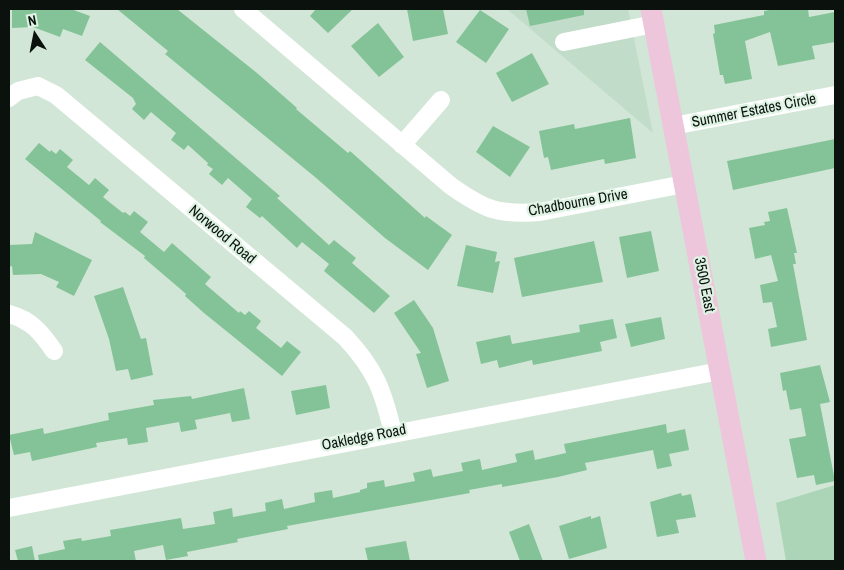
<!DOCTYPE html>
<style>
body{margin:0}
#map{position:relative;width:844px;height:570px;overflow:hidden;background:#d1e6d6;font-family:"Archivo Narrow",sans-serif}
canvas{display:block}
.frame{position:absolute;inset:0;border:10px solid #0b120d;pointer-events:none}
.north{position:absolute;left:10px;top:10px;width:50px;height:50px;-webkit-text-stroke:4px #def3e3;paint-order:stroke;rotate:349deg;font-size:14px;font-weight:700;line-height:20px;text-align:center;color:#0b120d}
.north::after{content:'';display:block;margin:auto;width:18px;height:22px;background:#0b120d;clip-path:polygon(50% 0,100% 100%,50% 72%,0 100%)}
</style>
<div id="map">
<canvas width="844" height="570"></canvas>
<div class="frame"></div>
<div class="north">N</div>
</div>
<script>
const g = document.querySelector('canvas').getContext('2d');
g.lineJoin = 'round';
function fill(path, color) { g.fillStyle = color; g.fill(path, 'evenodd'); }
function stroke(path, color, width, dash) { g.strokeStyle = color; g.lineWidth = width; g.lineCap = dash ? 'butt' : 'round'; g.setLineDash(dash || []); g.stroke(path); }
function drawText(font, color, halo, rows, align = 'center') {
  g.font = font + ' "Archivo Narrow",sans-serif'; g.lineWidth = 4.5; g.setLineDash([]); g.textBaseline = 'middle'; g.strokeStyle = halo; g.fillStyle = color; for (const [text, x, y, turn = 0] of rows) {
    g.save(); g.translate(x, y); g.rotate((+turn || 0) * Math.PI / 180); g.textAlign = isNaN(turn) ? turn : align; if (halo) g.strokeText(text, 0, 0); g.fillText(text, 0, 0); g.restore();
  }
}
fill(new Path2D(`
 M507,9H628L653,133Z`), '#c1dcc8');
fill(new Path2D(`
 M835,485V561H786L776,503Z`), '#acd5b8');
fill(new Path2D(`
 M12,9H71L90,16L82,36L63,29L60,37L33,27L12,28Z
 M117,9H177L257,73L297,108L296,109L348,153L350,151L425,218L426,216L452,235L428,270L385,238L315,177L165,54L168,51Z
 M316,9H353L328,33L310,16Z
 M407,9H443L448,34L413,41Z
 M526,9H584V15L530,26Z
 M775,9H808L809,17L835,12V42L812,46L815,59L778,66L770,32L745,41L752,79L725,84L723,75H720L713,34L715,33L714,25L764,15V11Z
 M480,10L509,29L486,63L456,42Z
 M378,23L404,57L379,77L351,46Z
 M100,42L280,196L277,198L329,245L334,240L356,258L352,263L390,296L374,313L324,271L329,264L302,242L297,248L262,216L260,218L246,207L252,199L228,178L222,185L209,174L213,169L207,165L208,163L188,145L184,150L171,140L176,133L151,112L144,120L132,109L136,104L133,98L85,60Z
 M532,53L549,84L512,102L496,73Z
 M630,118L636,158L605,164L604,159L551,170L548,157L544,158L539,131L574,124L575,129Z
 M493,126L530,147L510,177L476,152Z
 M835,139V168L733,190L727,161Z
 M39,143L50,152L51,150L56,154L60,149L73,160L67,167L89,185L95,178L109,190L103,197L123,213L125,212L130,216L134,211L148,222L140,232L164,252L172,243L211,277L205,284L239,313L240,311L245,315L249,311L261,321L256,328L281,348L287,341L301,352L282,376L204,313L185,296L186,294L178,287L144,258L145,256L100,222L101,221L25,159Z
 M787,208L797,253H794L796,264H793L807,340L771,347L768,329L777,327L772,302L763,303L760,285L778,281L771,255L755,259L749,228L765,225L764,222L770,221L768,212Z
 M651,231L659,271L627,278L619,237Z
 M35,232L92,260L74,296L56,287L59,282L41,274L13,275L12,266L9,267V245L32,244Z
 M594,241L603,282L522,297L514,258Z
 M466,245L497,252L495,262L500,261L493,293L457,286Z
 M123,287L141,339L146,338L153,375L131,380L128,369L116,371L109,339L94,296Z
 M414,300L433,328L449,381L427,388L416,354L421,353L394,313Z
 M661,317L665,339L631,347L625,324Z
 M613,319L617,338L600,342L602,351L533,365L532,360L499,368L497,360L481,364L476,342L510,335L512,344L580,332L579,325Z
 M820,365L830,402L820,404L835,481L816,485L814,475L797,478L789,439L806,436L801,408L790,410L786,390L783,391L780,373Z
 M326,385L330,408L296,415L291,391Z
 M244,388L250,419L232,422L230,413L195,420L197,429L181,432L179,422L146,428L148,442L128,445L127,438L96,443L97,447L32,461L30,452L14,455L9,435L43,428L44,434L109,420L108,413L154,405L153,400L191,396L192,399Z
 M666,424L667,433L685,429L689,450L669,454L672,466L657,469L653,450L585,463L587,470L558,477L502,487V484L469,490L470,493L287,526L288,529L237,539L238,542L187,552L188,556L166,560L163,545L134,551L136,561H39L38,555L65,549L63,541L81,538L82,541L111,536L110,530L181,518L183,529L215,524L213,512L232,508L233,517L266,511L265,503L282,499L284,509L315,502L314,493L332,490L333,498L360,492V490L367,488V483L384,480L385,487L415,481L413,473L431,469L433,477L463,471L461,463L480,459L482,470L517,462L515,454L533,450L535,460L566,453L564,444Z
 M681,493L682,496L691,494L696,517L676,520L679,533L657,537L650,502Z
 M591,516V519L600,516L607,548L569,559L559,526Z
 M529,524L543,561H520L509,532Z
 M406,541L410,561H368L365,548Z
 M32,546L35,561H18L15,550Z`), '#84c397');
stroke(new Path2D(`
 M243,9L451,186C485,210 498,215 540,212L684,184
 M564,42L654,24
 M9,98L18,91L38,86L56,95L345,337C375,369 383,390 393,433
 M673,126L835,95
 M402,145L441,100
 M9,314C31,320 41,332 54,351
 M9,508L720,371`), '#fff', 18);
stroke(new Path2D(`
 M651,9L756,561`), '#eec6db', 21);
drawText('15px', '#0b120d', '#def3e3', [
 ["Summer Estates Circle",754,111,-11],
 ["Chadbourne Drive",578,203,-10],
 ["Norwood Road",222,235,40],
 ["3500 East",704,285,79],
 ["Oakledge Road",364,438,-11]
]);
</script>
